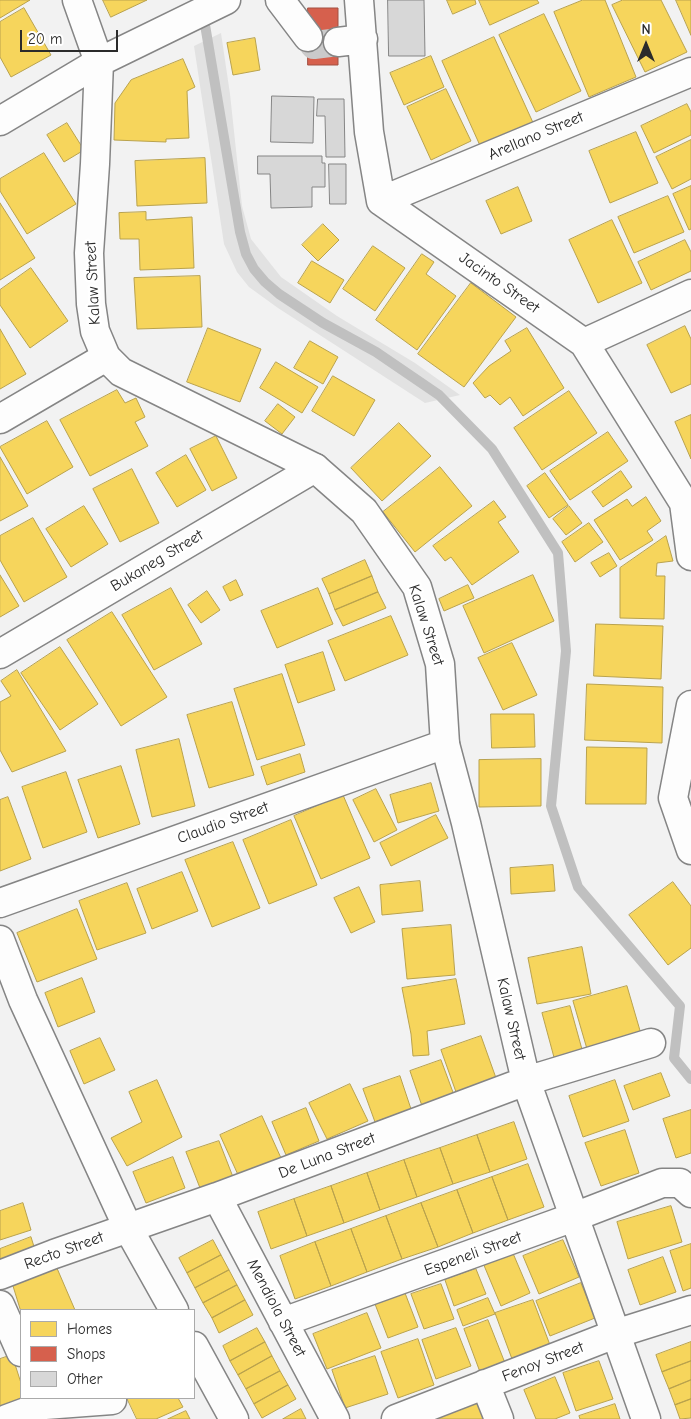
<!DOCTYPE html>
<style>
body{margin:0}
#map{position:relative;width:691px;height:1419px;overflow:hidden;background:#f2f2f2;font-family:"Comic Neue",sans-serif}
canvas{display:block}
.legend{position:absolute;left:20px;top:1309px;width:175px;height:90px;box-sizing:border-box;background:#fff;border:1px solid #aaa;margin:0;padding:6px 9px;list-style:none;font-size:15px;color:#2b2b2b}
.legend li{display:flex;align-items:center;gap:10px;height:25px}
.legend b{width:25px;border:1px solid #aaa}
.north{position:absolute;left:621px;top:20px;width:50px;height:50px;-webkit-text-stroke:4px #fff;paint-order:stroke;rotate:0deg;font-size:14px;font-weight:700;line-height:20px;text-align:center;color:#2b2b2b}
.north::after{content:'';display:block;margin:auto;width:18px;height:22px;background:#2b2b2b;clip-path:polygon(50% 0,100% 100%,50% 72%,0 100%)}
.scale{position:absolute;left:20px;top:30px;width:98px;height:22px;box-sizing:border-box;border:2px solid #2b2b2b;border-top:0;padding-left:6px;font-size:15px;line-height:18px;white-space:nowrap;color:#2b2b2b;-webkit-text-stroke:4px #fff;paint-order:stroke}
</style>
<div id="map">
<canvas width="691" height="1419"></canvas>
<ul class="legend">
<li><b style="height:14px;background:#f6d55c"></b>Homes</li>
<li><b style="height:14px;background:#d6604d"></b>Shops</li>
<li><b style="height:14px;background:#d7d7d7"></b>Other</li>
</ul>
<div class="north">N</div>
<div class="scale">20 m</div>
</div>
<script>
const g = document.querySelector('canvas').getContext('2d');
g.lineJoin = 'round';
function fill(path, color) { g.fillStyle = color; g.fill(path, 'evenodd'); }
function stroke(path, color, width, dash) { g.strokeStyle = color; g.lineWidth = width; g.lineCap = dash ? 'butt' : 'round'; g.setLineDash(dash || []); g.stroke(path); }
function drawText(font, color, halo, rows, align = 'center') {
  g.font = font + ' "Comic Neue",sans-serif'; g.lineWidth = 5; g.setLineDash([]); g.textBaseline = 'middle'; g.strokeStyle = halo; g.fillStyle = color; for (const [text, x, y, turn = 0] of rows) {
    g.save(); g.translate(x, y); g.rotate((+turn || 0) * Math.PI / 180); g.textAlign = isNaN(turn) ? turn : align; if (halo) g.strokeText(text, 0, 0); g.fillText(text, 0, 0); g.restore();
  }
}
fill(new Path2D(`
 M221,33L230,94L242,206L251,239L281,277L337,316L415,363L460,395L425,403L278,308L249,287L237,272L224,244L194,46Z`), '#e2e2e2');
const homes = new Path2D(`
 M0,0H30L0,18Z
 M103,0H147L111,17Z
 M447,0H475L476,4L453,14Z
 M479,0H537L539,3L490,25Z
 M583,0H605L636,77L589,97L554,12Z
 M623,0H661L687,52L645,72L612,5Z
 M676,0H691V35Z
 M24,8L51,55L11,77L0,57V22Z
 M544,14L581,91L536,112L499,35Z
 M494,37L535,127L482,150L442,61Z
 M255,38L260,70L233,75L227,43Z
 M431,56L444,87L404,105L390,73Z
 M183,59L195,87L187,91L189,138L166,139V142L114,140L115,103L131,80Z
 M446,89L471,141L431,160L407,107Z
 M687,104L691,112V135L654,153L641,126Z
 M67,123L84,150L64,162L47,135Z
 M636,132L658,183L610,203L589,151Z
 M691,140V179L672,189L656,157Z
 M44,153L76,204L27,234L0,191V179Z
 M205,158L207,203L137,206L135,161Z
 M691,186V229L689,230L673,194Z
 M518,187L532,221L501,234L486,201Z
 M668,196L684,232L634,253L618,217Z
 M0,203L35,258L0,280Z
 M146,212V220L192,217L194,268L140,270L139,239H120L119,213Z
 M612,220L642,283L598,303L569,240Z
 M323,224L339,240L318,261L302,245Z
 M685,240L691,252V271L651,290L638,262Z
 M373,246L405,268L375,311L343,289Z
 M422,254L434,262L426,274L456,296L417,350L376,320Z
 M312,261L344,280L330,303L298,283Z
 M31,268L68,321L30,348L0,305V290Z
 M200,276L202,327L137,329L134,278Z
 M471,283L516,317L464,387L418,354Z
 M685,326L691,339V384L671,393L647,345Z
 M208,328L261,349L240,402L187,382Z
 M527,328L564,388L523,416L510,397L500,405L490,395L485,398L473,383L489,366L511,351L505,341Z
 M0,329L26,374L0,389Z
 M310,341L338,357L323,384L294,368Z
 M276,362L318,387L302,413L260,388Z
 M333,376L375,400L354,436L312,411Z
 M117,390L125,403L136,398L145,417L135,422L148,446L90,476L60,420Z
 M569,391L597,433L542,470L514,428Z
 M278,404L295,417L282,434L265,421Z
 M691,415V459L675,422Z
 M47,421L73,467L27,494L0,447Z
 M399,423L431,456L382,501L351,468Z
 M608,432L628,461L570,500L550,471Z
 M216,436L237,478L212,491L190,449Z
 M186,455L206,490L177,507L156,473Z
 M0,457L28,506L0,521Z
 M440,467L472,506L415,552L383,512Z
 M132,469L159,523L120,542L93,489Z
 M621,471L632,487L603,507L592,492Z
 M545,473L568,505L549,518L527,486Z
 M646,497L661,521L647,531L653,540L620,560L594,520L627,499L632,506Z
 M494,501L506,517L498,522L519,552L472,585L451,557L445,561L433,546Z
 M84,506L108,544L71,567L46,529Z
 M569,506L582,523L566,535L553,519Z
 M33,518L67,577L24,602L0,560V536Z
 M589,523L603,542L575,562L562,542Z
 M666,536L673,561L657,563L656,576H665L664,619L620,618V568Z
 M609,553L617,566L600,577L591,563Z
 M365,560L372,576L329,594L322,579Z
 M0,575L19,606L0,617Z
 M533,575L554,621L484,653L463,606Z
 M372,576L378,592L335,610L329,594Z
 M236,580L243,595L230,601L223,587Z
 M468,585L474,598L444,611L439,599Z
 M171,588L202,644L154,670L122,615Z
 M318,588L333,624L277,648L261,611Z
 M207,591L220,610L201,623L188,605Z
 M378,592L386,608L343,626L335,610Z
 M112,612L167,697L121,726L67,640Z
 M391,616L408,655L345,681L328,641Z
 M596,624L663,626L661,679L594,676Z
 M512,643L537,695L503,710L478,658Z
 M60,647L98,704L60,730L21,673Z
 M323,652L335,690L298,703L285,665Z
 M17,670L66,751L12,772L0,750V702L11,696L1,681Z
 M282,674L305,745L257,760L234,689Z
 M587,684L663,687L662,743L585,740Z
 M232,702L254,775L209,788L187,715Z
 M491,714H534L535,747L492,748Z
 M179,739L195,806L152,817L136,750Z
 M587,747L647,748L646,804H586Z
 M300,754L305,772L267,785L261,767Z
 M541,759V806L479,807V760Z
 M121,766L140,824L98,838L78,780Z
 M66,772L87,832L43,848L22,787Z
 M431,783L439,811L398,823L390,795Z
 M376,789L397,830L374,842L353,800Z
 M343,795L370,858L321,879L294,816Z
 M8,797L31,859L0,871V800Z
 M436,815L448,838L391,866L380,843Z
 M291,820L317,885L269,904L243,840Z
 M233,842L260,908L212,927L185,860Z
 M553,865L555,891L511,894L510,868Z
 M182,872L198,911L152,929L137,889Z
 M420,881L423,911L382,915L380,885Z
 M673,882L691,906V948L668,965L629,915Z
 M127,883L146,933L97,950L79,901Z
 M359,887L375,922L351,933L334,898Z
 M77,909L97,959L37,982L17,933Z
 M451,925L455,975L407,979L402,929Z
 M582,947L591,994L537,1004L528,958Z
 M82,978L95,1012L58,1027L45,993Z
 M456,979L465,1024L427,1031L429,1055L413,1056L411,1034L402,988Z
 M627,986L641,1034L587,1049L573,1001Z
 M570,1006L583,1053L555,1061L542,1013Z
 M481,1036L496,1078L456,1092L441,1050Z
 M100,1038L115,1070L84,1084L70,1051Z
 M441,1060L454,1095L422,1106L410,1071Z
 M661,1073L670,1096L633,1110L624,1086Z
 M400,1076L411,1109L375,1122L363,1089Z
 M157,1080L182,1137L127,1166L111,1138L142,1122L129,1092Z
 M615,1080L629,1121L583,1137L569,1096Z
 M350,1084L368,1121L327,1139L309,1103Z
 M306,1108L319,1141L286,1155L272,1122Z
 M691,1110V1153L676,1158L663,1119Z
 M262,1116L281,1158L239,1177L220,1135Z
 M514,1122L527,1159L490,1172L477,1135Z
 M625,1130L639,1173L601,1186L585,1143Z
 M477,1135L490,1172L453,1184L440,1148Z
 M219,1141L233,1177L200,1188L186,1152Z
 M440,1148L453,1184L417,1197L404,1160Z
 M173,1157L185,1188L146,1203L133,1172Z
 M404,1160L417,1197L380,1210L367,1173Z
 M528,1164L544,1207L508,1220L492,1177Z
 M367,1173L380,1210L344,1223L331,1186Z
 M492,1177L508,1220L473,1233L457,1190Z
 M331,1186L344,1223L307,1236L294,1199Z
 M457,1190L473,1233L438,1247L421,1203Z
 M294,1199L307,1236L271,1249L258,1212Z
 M23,1203L31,1230L0,1240V1211Z
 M421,1203L438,1247L402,1259L386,1216Z
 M671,1206L682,1242L628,1259L617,1222Z
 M386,1216L402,1259L367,1272L351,1229Z
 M351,1229L367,1272L331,1286L315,1242Z
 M31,1237L36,1253L0,1266V1249Z
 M213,1240L221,1255L187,1273L179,1258Z
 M563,1240L579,1277L539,1294L523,1256Z
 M315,1242L331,1286L295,1299L280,1256Z
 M691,1244V1288L683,1291L670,1251Z
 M512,1251L530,1293L501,1306L483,1263Z
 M221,1255L229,1270L195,1288L187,1273Z
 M663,1257L676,1292L640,1305L628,1270Z
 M53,1259L75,1310H21V1312L9,1273Z
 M476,1269L486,1294L454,1306L445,1280Z
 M229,1270L237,1285L203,1303L195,1288Z
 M581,1283L595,1318L550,1336L536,1301Z
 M441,1284L454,1319L424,1329L411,1294Z
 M237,1285L245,1300L212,1318L203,1303Z
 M405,1293L418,1327L388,1338L375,1304Z
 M488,1298L495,1314L463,1326L457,1310Z
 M245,1300L253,1315L219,1333L212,1318Z
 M533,1300L550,1345L512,1359L495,1313Z
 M367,1313L381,1348L327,1369L313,1334Z
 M488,1320L505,1363L480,1372L464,1329Z
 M257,1328L265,1342L230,1361L223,1346Z
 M456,1328L471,1366L436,1379L422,1340Z
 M418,1339L434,1385L398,1398L381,1352Z
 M265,1342L272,1356L238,1375L230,1361Z
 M691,1342V1361L662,1372L656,1355Z
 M12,1355L21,1383V1398H26L0,1413V1359Z
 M272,1356L280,1371L246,1389L238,1375Z
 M375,1356L388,1394L345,1408L332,1370Z
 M599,1361L613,1399L576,1411L563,1373Z
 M691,1361V1380L669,1389L662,1372Z
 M280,1371L288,1385L254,1404L246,1389Z
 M555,1377L570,1413L555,1419H536L524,1390Z
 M691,1380V1399L675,1405L669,1389Z
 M288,1385L296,1399L262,1418L254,1404Z
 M127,1398H178L183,1407L156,1419H137Z
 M691,1399V1418L680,1419L675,1405Z
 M477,1402L484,1419H435Z
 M615,1404L620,1419H580L579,1416Z
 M301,1409L306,1419H283Z
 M186,1411L190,1419H168Z`);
fill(homes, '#f6d55c');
stroke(homes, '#b9a24d', 1);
const shops = new Path2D(`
 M308,8H338V65H308Z`);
fill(shops, '#d6604d');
stroke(shops, '#a35043', 1);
stroke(new Path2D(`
 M203,13L240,232L246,254L254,269L265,282L279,294L323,323L376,352L439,395L492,449L558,553L566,651L551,806L578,887L680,1006L674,1058L691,1079`), '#c0c0c0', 10);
const building = new Path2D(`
 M388,0H424L425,56H389Z
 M272,96L314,97L313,143L271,142Z
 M318,99H344L345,157H326L325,116H317Z
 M258,156H322V163H325V187H312V207L271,208L270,174H258Z
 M329,164H346V204H330Z`);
fill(building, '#d7d7d7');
stroke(building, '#858585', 1);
stroke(new Path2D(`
 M308,37L314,45L338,42`), '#cacaca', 28, [28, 14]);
const minor = new Path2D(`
 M280,0L308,37
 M359,0L369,132L381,201L584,343L684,503L691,556
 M338,42L363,39
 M381,201L691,72
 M584,343L691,294
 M0,419L106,357
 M0,654L315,468
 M691,705L673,798L691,850
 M445,744L466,823L526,1081L646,1419
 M217,1197L335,1419
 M0,1275L54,1254L217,1197L526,1081L651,1043
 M0,1305L21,1352
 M283,1322L574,1217L662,1183H680L691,1193
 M485,1384L499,1419
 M7,1419L45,1405L112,1400
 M396,1419L615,1334L691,1310`);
const major = new Path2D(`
 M0,121L99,62L226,0
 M0,903L445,744L440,664L417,587L364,511L315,468L121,372L106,357L95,331L91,304L89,253L95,164L99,62L77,0
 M0,940L23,1000L128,1228L174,1310
 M194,1346L234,1419`);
stroke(minor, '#858585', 31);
stroke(major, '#858585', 31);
stroke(minor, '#fdfdfd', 28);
stroke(major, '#fdfdfd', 28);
drawText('16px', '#2b2b2b', '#fff', [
 ["Arellano Street",536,136,-23],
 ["Kalaw Street",93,283,-93],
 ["Jacinto Street",499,283,35],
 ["Bukaneg Street",157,561,-31],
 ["Kalaw Street",426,625,72],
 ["Claudio Street",223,823,-20],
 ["Kalaw Street",511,1019,77],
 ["De Luna Street",327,1156,-21],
 ["Recto Street",64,1251,-20],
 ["Espeneli Street",473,1254,-20],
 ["Mendiola Street",276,1308,62],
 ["Fenoy Street",543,1362,-21]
]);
</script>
